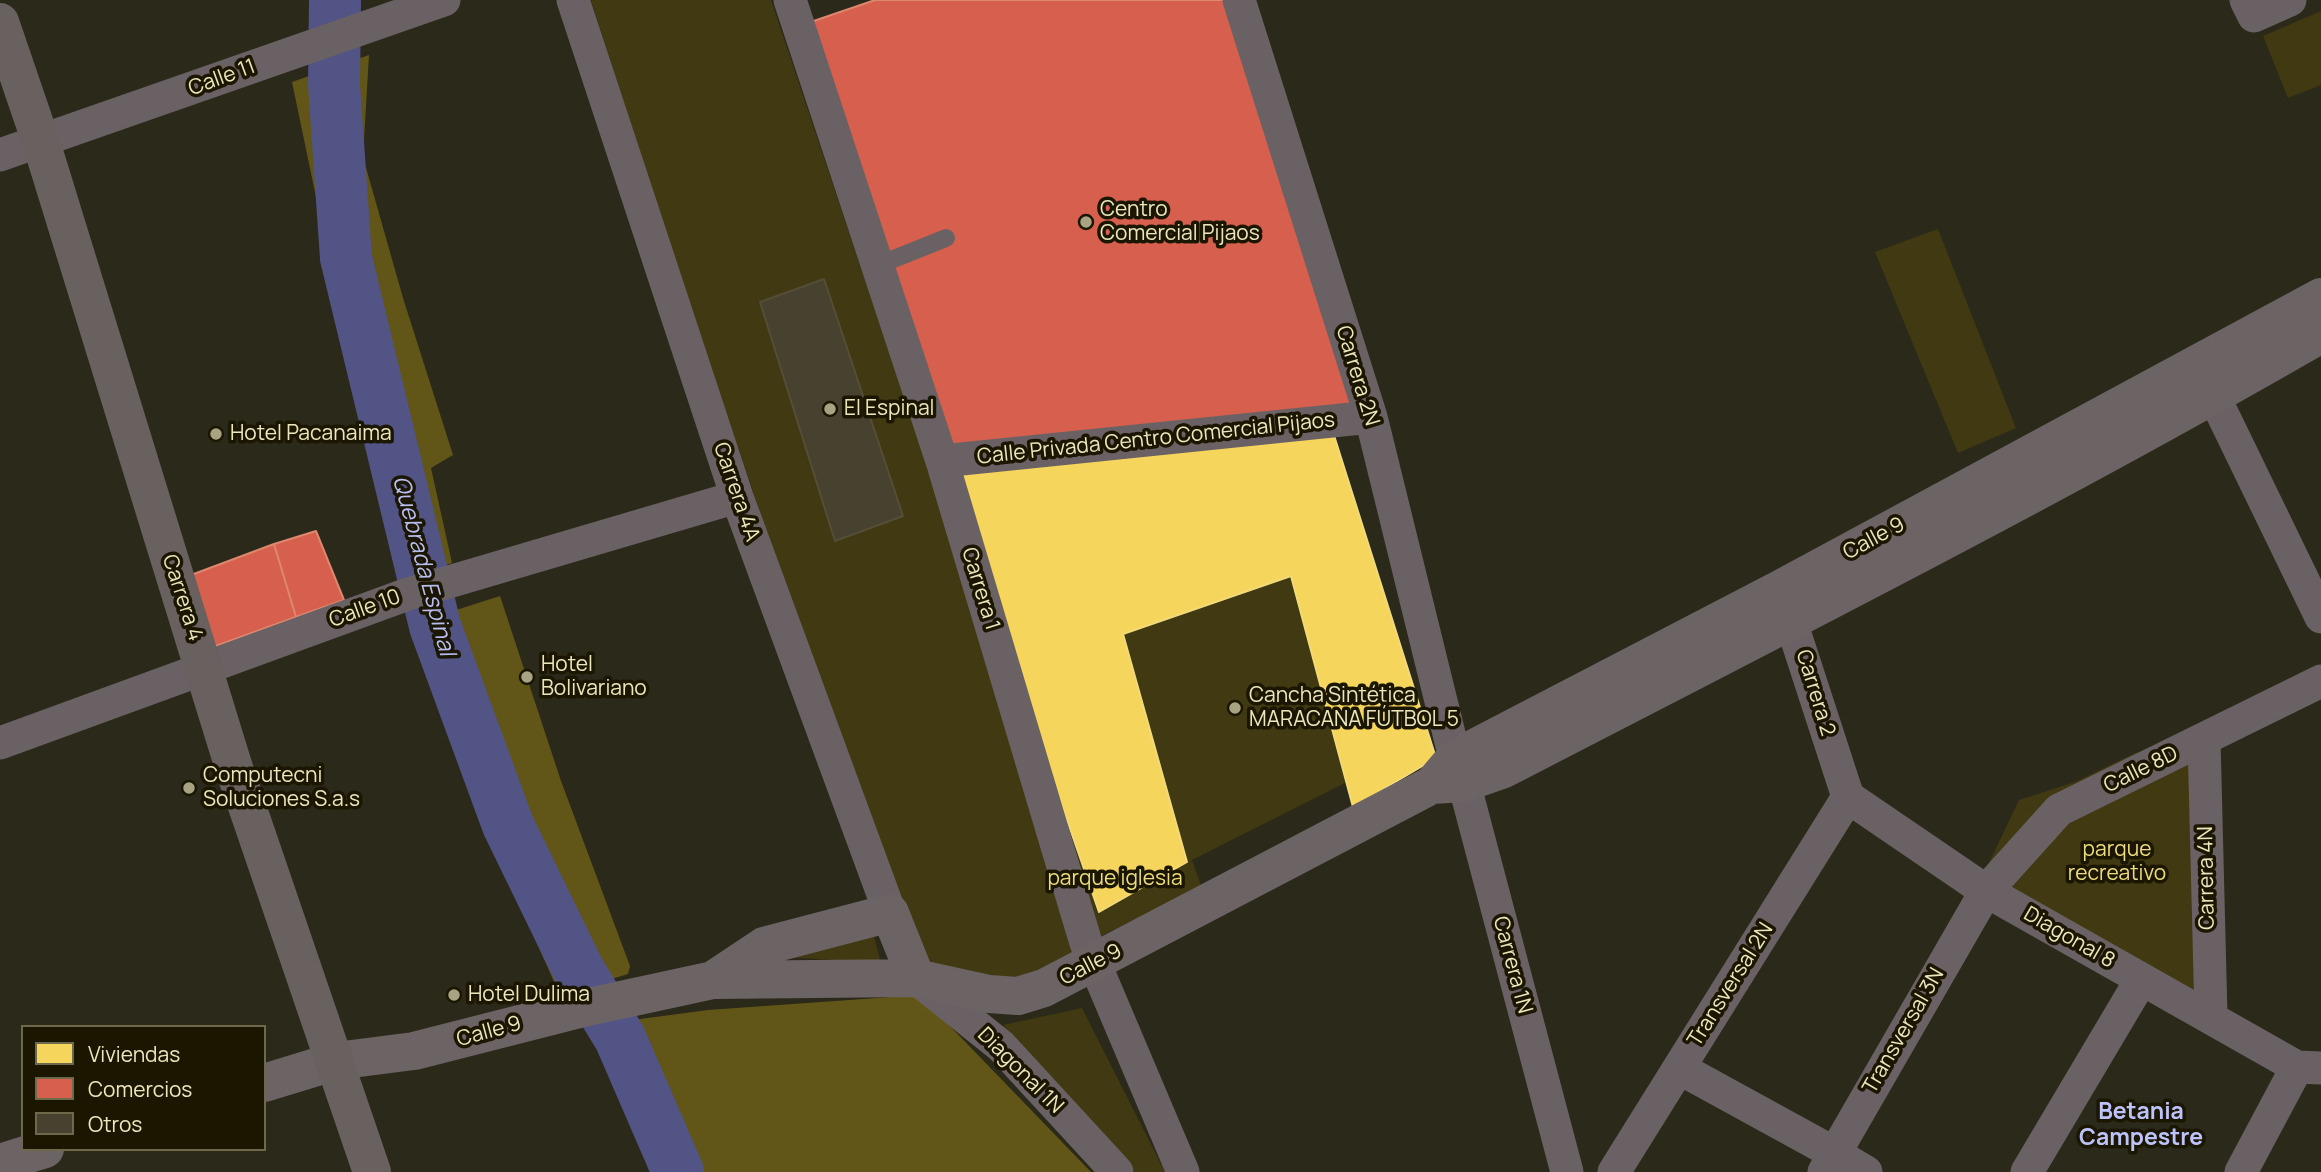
<!DOCTYPE html>
<meta charset="utf-8">
<style>
body{margin:0}
#map{position:relative;width:2321px;height:1172px;overflow:hidden;background:#2b291a;font-family:Manrope,sans-serif}
canvas{display:block}
.legend{position:absolute;left:21px;top:1025px;width:245px;height:126px;box-sizing:border-box;background:#1b1600;border:2px solid #6f694b;margin:0;padding:9px 12px;list-style:none;font-size:21px;color:#ece6bc}
.legend li{display:flex;align-items:center;gap:14px;height:35px}
.legend b{width:35px;border:2px solid #6f694b}
</style>
<div id="map">
<canvas width="2321" height="1172"></canvas>
<ul class="legend">
<li><b style="height:19px;background:#f6d55c"></b>Viviendas</li>
<li><b style="height:19px;background:#d6604d"></b>Comercios</li>
<li><b style="height:19px;background:#474230"></b>Otros</li>
</ul>
</div>
<script>
const g = document.querySelector('canvas').getContext('2d');
g.lineJoin = 'round';
function fill(path, color) { g.fillStyle = color; g.fill(path, 'evenodd'); }
function stroke(path, color, width, dash) { g.strokeStyle = color; g.lineWidth = width; g.lineCap = dash ? 'butt' : 'round'; g.setLineDash(dash || []); g.stroke(path); }
function drawText(font, color, halo, rows, align = 'center') {
  g.font = font + ' Manrope,sans-serif'; g.lineWidth = 7; g.setLineDash([]); g.textBaseline = 'middle'; g.strokeStyle = halo; g.fillStyle = color; for (const [text, x, y, turn = 0] of rows) {
    g.save(); g.translate(x, y); g.rotate((+turn || 0) * Math.PI / 180); g.textAlign = isNaN(turn) ? turn : align; if (halo) g.strokeText(text, 0, 0); g.fillText(text, 0, 0); g.restore();
  }
}
fill(new Path2D(`
 M591,0H771L923,453L1084,959L1014,984L925,970L840,746L682,284Z
 M2321,11V85L2288,98L2263,36Z
 M1938,229L2016,428L1958,453L1875,252Z
 M1291,576L1347,782L1192,860L1202,888L1086,943L1058,851L1172,807L1123,634Z
 M2190,735L2211,1017L1978,886L2019,800L2075,782L2135,753Z
 M871,926L881,963L783,957Z
 M1082,1008L1165,1172H1135L1003,1025Z`), '#403912');
fill(new Path2D(`
 M369,55L363,157L403,298L453,455L431,468L452,563L411,577L392,506L361,366L331,269L292,82Z
 M500,596L561,781L630,966L628,974L560,995L494,847L479,776L425,620Z
 M920,995L1091,1172H650L595,1025L708,1010Z`), '#615617');
const homes = new Path2D(`
 M1331,426L1436,758L1353,807L1291,576L1123,634L1187,862L1099,912L942,461Z`);
fill(homes, '#f6d55c');
stroke(homes, '#f3da79', 2);
const shops = new Path2D(`
 M875,0H1239L1371,417L942,461L799,26Z
 M316,531L344,600L296,617L274,544Z
 M274,544L296,617L213,647L191,575Z`);
fill(shops, '#d6604d');
stroke(shops, '#dd886e', 2);
stroke(new Path2D(`
 M335,0L334,85L346,258L435,626L508,825L579,971L620,1038L678,1172`), '#515485', 52);
const building = new Path2D(`
 M824,279L903,516L835,541L760,302Z`);
fill(building, '#474230');
stroke(building, '#554d36', 2);
stroke(new Path2D(`
 M876,266L946,238`), '#6a6164', 18);
stroke(new Path2D(`
 M573,0L737,497L890,913
 M790,0L942,461L1086,943L1183,1172
 M1239,0L1371,417L1455,758L1464,783L1567,1172
 M2246,0L2254,16L2290,0
 M0,155L444,0
 M2203,374L2321,617
 M942,461L1371,417
 M1783,597L1848,797
 M2204,739L2211,1017
 M0,743L408,594L737,497
 M1848,797L1986,891L2297,1067L2321,1068
 M916,978L1001,1046L1117,1172
 M1679,1068L1834,1153L1866,1172
 M1614,1172L1848,797
 M1824,1172L1986,891L2059,810L2321,681
 M2027,1172L2141,980
 M2241,1172L2297,1067`), '#6a6164', 33);
stroke(new Path2D(`
 M1432,785L1464,783L1504,769C1778,627 2054,488 2321,334
 M713,980L764,946L890,913L916,978
 M264,1083L336,1061L414,1051L579,1009L713,980L916,978L989,994L1018,996L1044,988L1432,785L1455,758L1780,589L2321,297
 M0,1163L45,1149`), '#6c6365', 38);
stroke(new Path2D(`
 M0,22L41,142L234,768L372,1172`), '#696060', 38);
for (const [x, y, r, color] of [
 [1086,222,7,"#a8a483"],
 [830,409,7,"#a8a483"],
 [216,434,7,"#a8a483"],
 [527,677,7,"#a8a483"],
 [1235,708,7,"#a8a483"],
 [189,788,7,"#a8a483"],
 [454,995,7,"#a8a483"]
]) { const dot = new Path2D(); dot.arc(x, y, r, 0, 2 * Math.PI); g.fillStyle = color; g.fill(dot); stroke(dot, '#1b1600', 2.5); }
drawText('21px', '#ece6bc', '#1b1600', [
 ["Calle 11",222,78,-20],
 ["Carrera 2N",1357,376,73],
 ["Calle Privada Centro Comercial Pijaos",1156,439,-6],
 ["Carrera 4A",736,492,71],
 ["Calle 9",1874,539,-28],
 ["Carrera 1",980,589,73],
 ["Carrera 4",182,598,72],
 ["Calle 10",365,609,-20],
 ["Carrera 2",1815,693,73],
 ["Calle 8D",2141,770,-26],
 ["Carrera 4N",2207,878,-91],
 ["Diagonal 8",2069,938,30],
 ["Calle 9",1091,965,-27],
 ["Carrera 1N",1512,965,75],
 ["Transversal 2N",1731,985,-58],
 ["Transversal 3N",1904,1031,-60],
 ["Calle 9",489,1032,-15],
 ["Diagonal 1N",1020,1071,45]
]);
drawText('21px', '#ece6bc', '#1b1600', [
 ["Centro",1100,210],
 ["Comercial Pijaos",1100,234],
 ["El Espinal",844,409],
 ["Hotel Pacanaima",230,434],
 ["Hotel",541,665],
 ["Bolivariano",541,689],
 ["Cancha Sintética",1249,696],
 ["MARACANA FÚTBOL 5",1249,720],
 ["Computecni",203,776],
 ["Soluciones S.a.s",203,800],
 ["Hotel Dulima",468,995]
], 'left');
drawText('21px', '#ecdc7c', '#1b1600', [
 ["parque",2117,850],
 ["recreativo",2117,874],
 ["parque iglesia",1115,879]
]);
drawText('italic 23px', '#b9bef1', '#1b1600', [
 ["Quebrada Espinal",423,566,75]
]);
drawText('bold 23px', '#bcc2fb', '#1b1600', [
 ["Betania",2141,1113],
 ["Campestre",2141,1139]
]);
</script>
